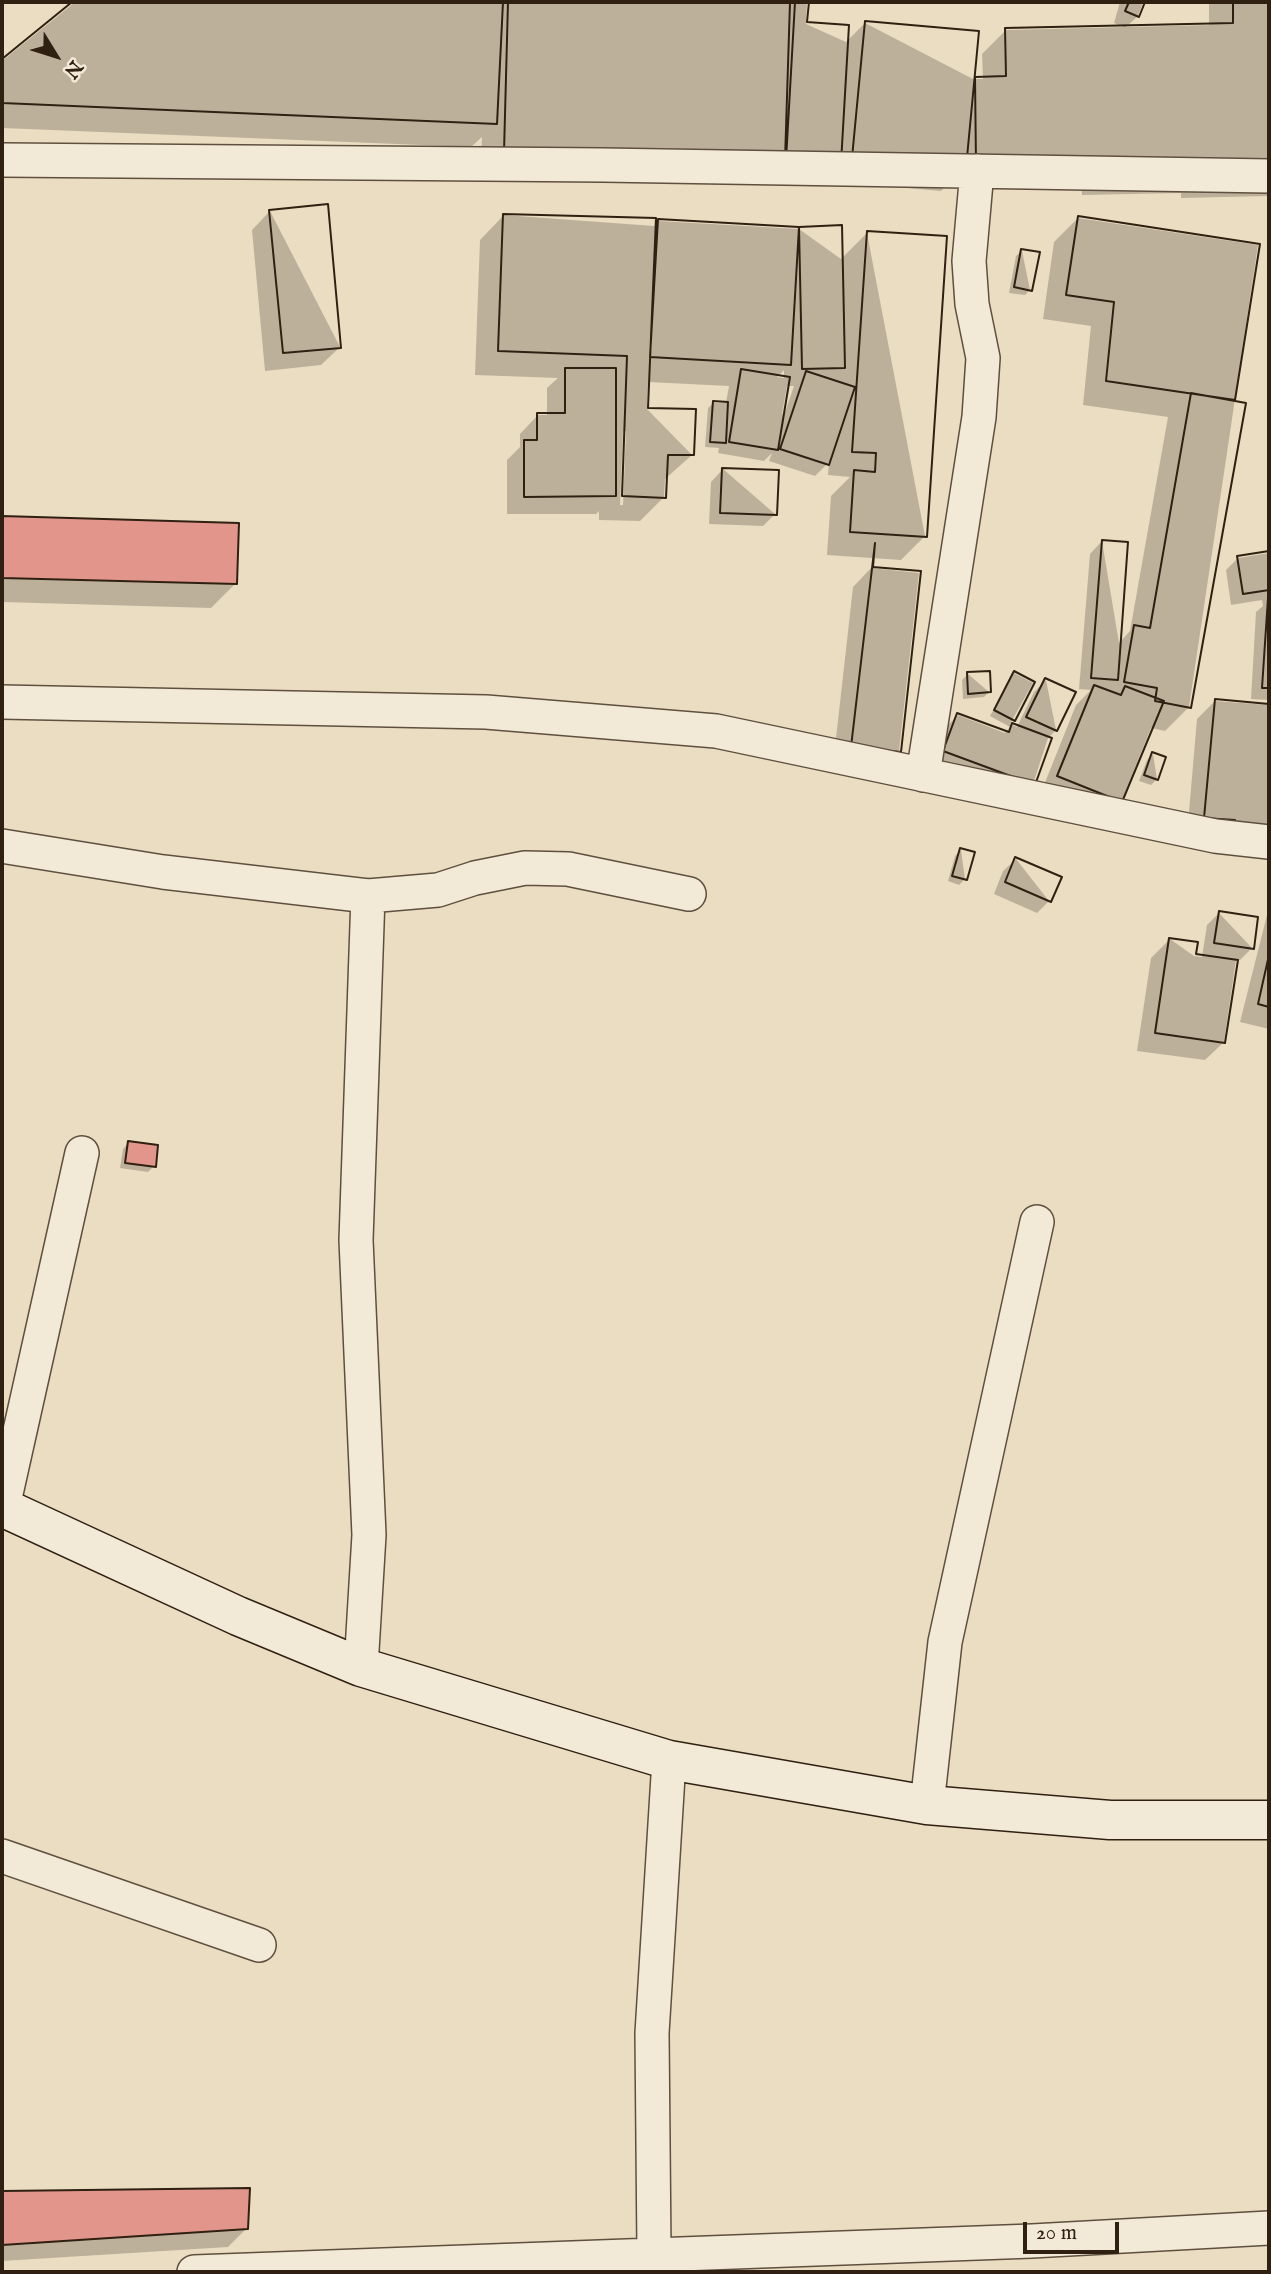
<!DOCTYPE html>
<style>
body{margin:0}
#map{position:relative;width:1271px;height:2274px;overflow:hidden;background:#ebddc2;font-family:"IM FELL English",serif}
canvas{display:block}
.frame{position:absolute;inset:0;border:4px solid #302012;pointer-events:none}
.north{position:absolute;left:21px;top:21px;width:70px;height:70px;-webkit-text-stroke:5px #f2e9d7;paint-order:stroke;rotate:128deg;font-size:19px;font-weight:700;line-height:28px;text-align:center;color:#302012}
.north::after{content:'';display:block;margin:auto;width:24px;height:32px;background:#302012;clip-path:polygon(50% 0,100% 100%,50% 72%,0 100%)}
.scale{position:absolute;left:1023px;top:2222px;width:96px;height:32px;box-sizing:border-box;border:4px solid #302012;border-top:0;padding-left:9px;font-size:21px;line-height:24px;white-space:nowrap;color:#302012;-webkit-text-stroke:5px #f2e9d7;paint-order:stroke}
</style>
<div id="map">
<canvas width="1271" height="2274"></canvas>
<div class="frame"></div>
<div class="north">N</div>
<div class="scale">20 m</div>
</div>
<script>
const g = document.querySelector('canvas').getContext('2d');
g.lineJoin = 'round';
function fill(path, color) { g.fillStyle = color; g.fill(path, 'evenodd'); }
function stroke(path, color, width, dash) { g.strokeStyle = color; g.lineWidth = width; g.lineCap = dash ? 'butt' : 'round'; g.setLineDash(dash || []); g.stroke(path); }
fill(new Path2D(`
 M75,2H807L806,24L846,42L865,23L973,79H983L982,54L1006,30L1124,27L1114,23L1120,2H1143L1138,16L1126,27L1209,25V2H1269V196L1181,198V193L1082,195L1081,184L953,179L941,191L829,181L480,176L482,137L471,147L2,128V61Z
 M270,211L340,347L321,365L265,371L252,230Z
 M504,215L654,226L659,221L799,229L841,259L867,233L925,536L901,560L827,555L831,496L850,477L828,475L829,462L815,476L769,461L772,453L764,461L718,453L719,448L705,447L708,408L713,403H726L729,386L648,382L647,409L692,455L665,479L664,497L640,521L599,520V511L596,514H507V460L520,447V434L538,415H547V388L558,378L475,375L480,240ZM784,370V378L777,377ZM787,386H794L784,415L782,414ZM623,431H626L623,505H620Z
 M1078,218L1258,245L1189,707L1165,731L1151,728L1121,802L1040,795L1076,705L1091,690L1079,689L1090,554L1102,541L1119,643L1130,631L1168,417L1083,405L1091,326L1043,319L1054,242Z
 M1022,251L1030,290L1025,295L1009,293L1016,256Z
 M723,469L775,514L763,526L709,524L711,482Z
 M2,518L237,524L235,584L211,608L2,602Z
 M1269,553V700L1251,699L1256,612L1263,606L1262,600L1231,605L1226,570L1238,558Z
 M871,568L919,573L899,751L881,770L833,765L853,587Z
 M1014,673L1033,683L1010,724L1017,727L1034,692L1046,680L1056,730L1048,738L1033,784L932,763L946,727L958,715L1005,733L1010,727L990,716Z
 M968,674L989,692L984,697L963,699L962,680Z
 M1215,701L1269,705V858L1216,853L1218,838L1187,835L1197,719Z
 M1153,754L1157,779L1151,785L1139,781L1147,760Z
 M961,850L965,879L959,885L948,881L955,856Z
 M1016,859L1049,901L1037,913L994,894L1003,871Z
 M1269,907V1029L1240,1022Z
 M1219,913L1252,948L1240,960H1236L1224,1042L1205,1060L1137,1051L1151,958L1170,939L1194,956L1202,957L1207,925Z
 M128,1143L154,1166L148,1172L120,1168L123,1149Z
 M248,2190L247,2228L228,2247L2,2261V2193Z`), '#0003');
const building = new Path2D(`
 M72,2H503L497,124L2,103V59Z
 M72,2H503L497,124L2,103V59Z
 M508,2H790L785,160L504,152Z
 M508,2H790L785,160L504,152Z
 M795,2H809L807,22L849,25L841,163L786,160Z
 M795,2H809L807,22L849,25L841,163L786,160Z
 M1129,2H1145L1139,17L1125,11Z
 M1129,2H1145L1139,17L1125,11Z
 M1233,2H1269V174L976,164L975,77L1006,76L1005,28L1233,23Z
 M1233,2H1269V174L976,164L975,77L1006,76L1005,28L1233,23Z
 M865,21L979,31L966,168L852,158Z
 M865,21L979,31L966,168L852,158Z
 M328,204L341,348L283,353L269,210Z
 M328,204L341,348L283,353L269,210Z
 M503,214L656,218L648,408L696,409L694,455H668L666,498L622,496L627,356L498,351Z
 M503,214L656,218L648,408L696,409L694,455H668L666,498L622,496L627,356L498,351Z
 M1078,216L1260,244L1235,400L1106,381L1114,302L1066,295Z
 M1078,216L1260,244L1235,400L1106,381L1114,302L1066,295Z
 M658,219L799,227L791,365L650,357Z
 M658,219L799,227L791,365L650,357Z
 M842,225L845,368L802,369L799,227Z
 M842,225L845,368L802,369L799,227Z
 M867,231L947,236L927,537L850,532L854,470L875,472L876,453L852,452Z
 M867,231L947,236L927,537L850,532L854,470L875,472L876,453L852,452Z
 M1021,249L1040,252L1032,291L1014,287Z
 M1021,249L1040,252L1032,291L1014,287Z
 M565,368H616V496L524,497V440H537V413H565Z
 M565,368H616V496L524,497V440H537V413H565Z
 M741,369L790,377L778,450L729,442Z
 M741,369L790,377L778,450L729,442Z
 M806,371L855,387L829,465L780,449Z
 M806,371L855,387L829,465L780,449Z
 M1191,393L1246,403L1191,708L1155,701L1157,688L1124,682L1134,625L1150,628Z
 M1191,393L1246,403L1191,708L1155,701L1157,688L1124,682L1134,625L1150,628Z
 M713,401L728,402L726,443L710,442Z
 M713,401L728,402L726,443L710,442Z
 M722,468L779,470L777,515L720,513Z
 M722,468L779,470L777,515L720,513Z
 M2,516L239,523L237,584L2,578Z
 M1102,540L1128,542L1118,680L1091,678Z
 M1102,540L1128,542L1118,680L1091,678Z
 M875,543L873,567L921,571L901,752L851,747Z
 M875,543L873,567L921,571L901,752L851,747Z
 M1269,551V590L1243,594L1237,556Z
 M1269,551V590L1243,594L1237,556Z
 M1268,598H1269V688H1262Z
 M1268,598H1269V688H1262Z
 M990,671L991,692L968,694L967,672Z
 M990,671L991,692L968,694L967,672Z
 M1014,671L1035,682L1015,721L994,710Z
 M1014,671L1035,682L1015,721L994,710Z
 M1045,678L1076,692L1057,731L1026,717Z
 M1045,678L1076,692L1057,731L1026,717Z
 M1094,685L1121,695L1125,686L1164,701L1122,802L1057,776Z
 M1094,685L1121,695L1125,686L1164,701L1122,802L1057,776Z
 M1215,699L1269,704V839L1234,836L1235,820L1204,818Z
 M1215,699L1269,704V839L1234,836L1235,820L1204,818Z
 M957,713L1009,732L1012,723L1052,738L1035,785L943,751Z
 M957,713L1009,732L1012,723L1052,738L1035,785L943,751Z
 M1152,752L1166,757L1158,780L1144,775Z
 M1152,752L1166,757L1158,780L1144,775Z
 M960,848L975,852L967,880L952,876Z
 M960,848L975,852L967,880L952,876Z
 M1015,857L1062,877L1051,902L1005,882Z
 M1015,857L1062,877L1051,902L1005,882Z
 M1219,911L1258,917L1254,949L1214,943Z
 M1219,911L1258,917L1254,949L1214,943Z
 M1169,938L1198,942L1196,954L1238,960L1225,1043L1155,1033Z
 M1169,938L1198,942L1196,954L1238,960L1225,1043L1155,1033Z
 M1269,955V1007L1258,1004Z
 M1269,955V1007L1258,1004Z
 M128,1141L158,1145L156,1167L125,1163Z
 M250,2188L248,2229L2,2245V2191Z`);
fill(building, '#e2968b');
stroke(building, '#302012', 2);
const street = new Path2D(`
 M2,160L603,165L1269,176
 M2,702L486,712L716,731L1215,836L1269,842
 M923,775L979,417L983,358L972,304L969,261L977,171
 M2,846L163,872L368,896L438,890L475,878L525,868L568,869L689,894
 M3,1507L82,1153
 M361,1667L369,1535L356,1240L368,896
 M927,1805L945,1642L1037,1222
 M2,1856L259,1945
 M654,2253L652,2033L669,1760
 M194,2272L1032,2241L1269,2228`);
const secondary = new Path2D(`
 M2,1507L238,1616L361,1667L669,1760L927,1805L1110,1820H1269`);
stroke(street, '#5f4f3e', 36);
stroke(secondary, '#302012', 41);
stroke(street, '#f2e9d7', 33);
stroke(secondary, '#f2e9d7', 38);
</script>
